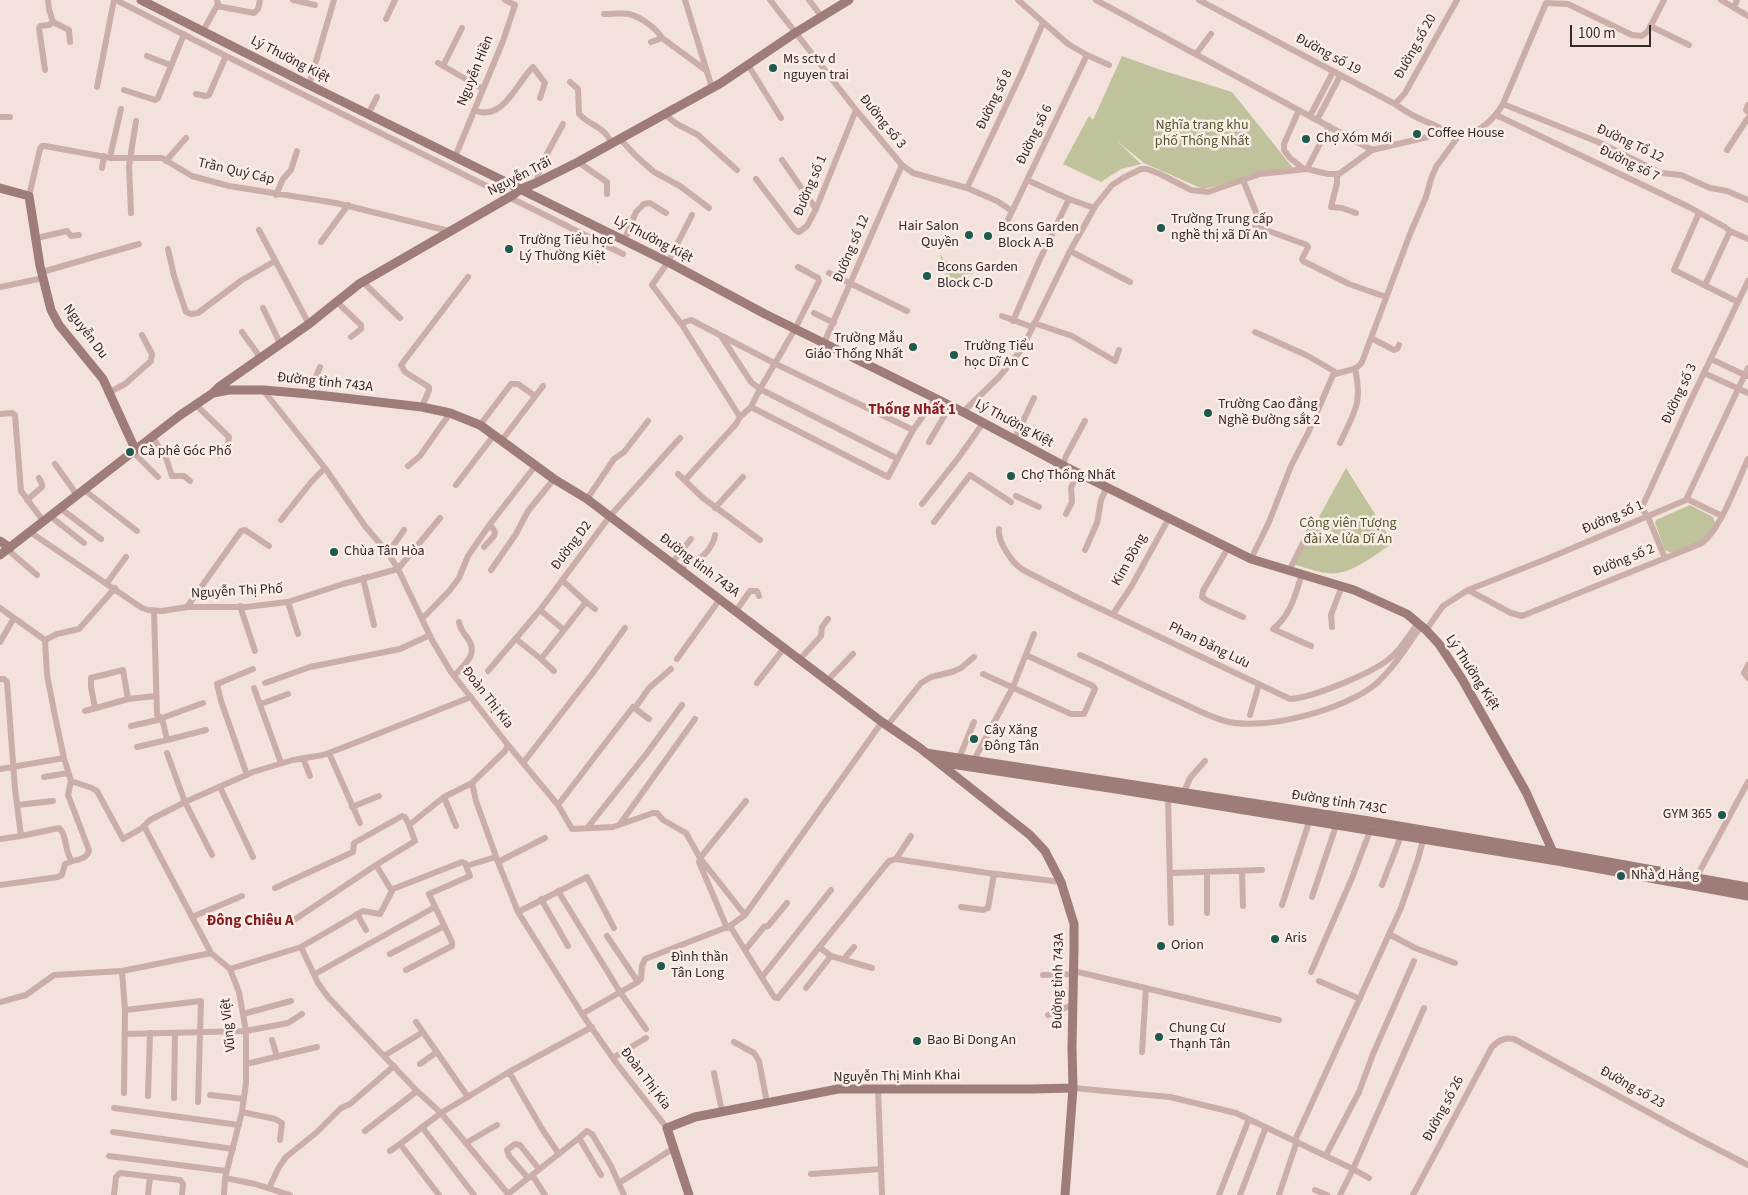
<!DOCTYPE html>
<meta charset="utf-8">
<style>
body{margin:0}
#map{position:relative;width:1748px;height:1195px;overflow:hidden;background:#f2e2db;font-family:"Source Sans 3",sans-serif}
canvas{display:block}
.scale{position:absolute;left:1570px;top:25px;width:81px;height:22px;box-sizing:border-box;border:2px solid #372928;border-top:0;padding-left:6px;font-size:15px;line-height:18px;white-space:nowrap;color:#372928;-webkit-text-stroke:4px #faede8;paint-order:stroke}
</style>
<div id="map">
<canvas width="1748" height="1195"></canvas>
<div class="scale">100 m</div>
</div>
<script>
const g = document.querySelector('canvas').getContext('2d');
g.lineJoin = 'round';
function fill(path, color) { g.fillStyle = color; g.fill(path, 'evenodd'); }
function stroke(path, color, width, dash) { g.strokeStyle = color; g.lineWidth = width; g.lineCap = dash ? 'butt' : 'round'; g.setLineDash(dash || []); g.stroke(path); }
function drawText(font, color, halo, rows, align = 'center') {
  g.font = font + ' "Source Sans 3",sans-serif'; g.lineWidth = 5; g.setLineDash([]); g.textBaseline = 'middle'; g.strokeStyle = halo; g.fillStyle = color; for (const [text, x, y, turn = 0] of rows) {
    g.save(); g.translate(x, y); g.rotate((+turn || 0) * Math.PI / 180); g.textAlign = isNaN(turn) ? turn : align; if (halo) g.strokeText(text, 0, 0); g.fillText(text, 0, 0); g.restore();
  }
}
fill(new Path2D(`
 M1122,56L1158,69L1232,92L1293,168L1203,189L1144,163L1116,140L1141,164L1121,169L1101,182L1063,164L1089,116L1093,120Z
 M940,254L944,260L950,263L953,270L959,266L972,272L973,274H966L965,277H970L968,281L969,284H971L976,276L980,277L974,288L950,277L952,272L950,277L944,275L948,272L950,265L941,260Z
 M1346,468L1393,543C1376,554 1349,577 1327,573C1316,572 1304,567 1293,564Z
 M1690,505L1713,517L1715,523L1704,540L1672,553L1665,550L1655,523L1656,520Z`), '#bfc29b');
stroke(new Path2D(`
 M48,0L49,9L53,22L69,30L70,42
 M116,0L226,56L623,254
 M293,0L315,5
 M685,0L712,88
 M770,0L856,110L902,165L913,173L967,188L997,201L1012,211
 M809,0L822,17
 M1018,0L1068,44L1087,55L1109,65
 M1096,0L1372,150
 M1199,0L1395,104C1407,113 1419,119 1432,124C1440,128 1449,133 1458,134C1478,136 1494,119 1503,104L1546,3L1568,4L1632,35L1642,36L1648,31L1664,0
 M1721,0L1748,16
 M217,6L254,13L258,9L260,0
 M1734,8L1737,0
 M604,14C612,14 621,13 629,14C641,17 656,28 662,38L707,71
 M386,19L395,0
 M1650,26L1689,45
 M203,31L218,4L217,0
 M651,42L662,38
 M1196,54L1211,34
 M147,56L170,65
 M438,63L483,89
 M748,65L781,118
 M443,66L462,28
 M45,70L39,28L40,26L49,25L53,22
 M570,82L578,89L579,114C590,126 606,127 611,143
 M309,85L334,0
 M97,87L114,0
 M124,90L155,100L158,98L184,34
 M196,94L205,96L209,95L226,56
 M1395,104L1405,93L1457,0
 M1503,104L1598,142L1661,173L1681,175L1710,188L1727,191L1748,200
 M1748,105L1746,110L1748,112
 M474,110C503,123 517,82 533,67L545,83L540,98
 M1299,110L1284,144V150L1290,158L1304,169
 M368,114L377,97
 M664,114L677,124L698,135L737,170
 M1496,115L1689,207L1725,227L1730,231L1748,239
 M1310,116L1333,72
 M0,117H10
 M1317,120L1340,76
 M620,139L636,156L654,172L680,186L709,208
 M1727,150L1748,118
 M110,157L121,109
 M455,157L503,41L515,5L505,0
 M782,160L816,209
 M166,161L186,138
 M578,162L607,182V194
 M102,168L104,156
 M1307,169L1329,126
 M1337,174V183L1331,207L1342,208L1356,213
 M756,179L795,230L799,232L807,226L816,209L856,110
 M1027,180L1069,199L1094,208
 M1243,180L1256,212L1255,226L1307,245L1308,247L1302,259L1303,261L1349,284L1386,297
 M536,183L542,163L563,124
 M967,188L1021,74L1043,23
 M276,195L283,179L291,170L297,151
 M29,196L40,149L42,146H45L111,158H162L192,176L229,186L336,203L449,231
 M131,213L129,166L136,121
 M1699,213L1674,270L1738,302
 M1005,226L1087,55
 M259,230L309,324
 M37,238L67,231L71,236L79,235
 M624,241L636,212L644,204L650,203L666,213
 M321,242L348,205
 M168,249L174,276L186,312L191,314L198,313L242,280L275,261
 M1070,251L1130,282
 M42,272L139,244
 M829,273L907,311
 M363,282L400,318
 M1705,285L1730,231
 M0,287L43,278
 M337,302L361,325V329L351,337
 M263,308L280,343
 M814,313L834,323
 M1002,316L1032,327
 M1013,321L1039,261L1069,199
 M1034,323L1072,336L1115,361L1119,350
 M682,325L652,285L668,262L692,215
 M242,332L260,357
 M1255,332L1308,356L1337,373
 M721,336L751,382L760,389L898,459
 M1371,338L1394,350L1397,349L1399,345
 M824,343L902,165
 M1711,359L1747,376
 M1704,373L1748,393
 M263,390L325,468L365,526L388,553L398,569L432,640L451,672L508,745L505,751L472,783L476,801L498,862L518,912L582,1014L617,1064L667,1128
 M108,393L125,384L151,361L152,354L142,335
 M309,394L320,367
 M195,404L229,437L228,444L219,455
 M422,407L429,390V387L405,372L401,365L468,277
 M751,407L888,477L913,430L935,399
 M963,412L999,377L1022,349L1070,251L1096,205L1112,185L1123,178L1141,169H1147L1160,174L1191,190L1208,192L1260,174L1307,169L1328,174H1339L1372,150L1436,135L1445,130
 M0,414L12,413L15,415L21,491L44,522
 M740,417L682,325L685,322L691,320L776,364L913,430
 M480,425L511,384H518L535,396
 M152,436L166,458L172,476H184L190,481
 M502,440L543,386
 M1014,440L1034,398
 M929,442L950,406
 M1340,443C1354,412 1363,404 1355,369
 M132,451L158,477
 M55,464L77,495
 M1063,465L1066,456L1085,421
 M408,466L420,456L450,413
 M678,474L703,498L760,540
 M685,480L736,424L740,417L751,407L760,389L795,329L819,281L818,278L798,267
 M456,485L494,435
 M83,489L137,531
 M1016,496L1039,507
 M587,499L614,459L624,452L648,421
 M1687,499L1722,516
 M27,500L42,487V484L39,478
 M922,504L959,457L983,423
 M60,508L101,539
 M715,508L743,477
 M1066,514L1072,502L1071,488L1078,473
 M50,516L84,543
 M281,520L312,481L325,468
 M934,522L970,475L1011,502
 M999,529C997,541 1012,563 1023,570L1080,599L1290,699C1312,698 1372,673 1389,659C1401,650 1409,635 1418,623
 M30,532L142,608L148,610L162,611L187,607H246L288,602L343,584L398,569L440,518
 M484,547L494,536L495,532L490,524L536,465
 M1228,548L1203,591L1202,597L1208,601L1243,617
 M8,550L37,575
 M1085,550L1097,523L1101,500L1107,487
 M388,553L404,530
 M1665,558L1648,517L1643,510V505L1689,404L1748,281
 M1251,559L1269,522L1291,466L1308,433L1333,375C1344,370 1356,372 1362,362L1410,234L1426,197L1431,179L1436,167L1460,134
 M672,563L691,539
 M491,570L516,534L528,511L554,479
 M681,570L688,560C691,560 694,560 697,559C706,556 714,543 715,535
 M1289,571L1311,527
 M1302,574C1295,595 1291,615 1273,629L1311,646
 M363,578L374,625
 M107,583L126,557
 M1468,590L1511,613L1522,616L1700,544C1719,534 1738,480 1748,459
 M288,602L298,634
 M586,602L595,609
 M240,606L255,651
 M187,607L241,531L245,530L269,546
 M0,608L45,640L47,675L55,716L64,758L71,781L68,795L89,850C88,858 79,860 72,861C64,852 68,836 59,828L21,836
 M540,610L564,630L586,602L562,580
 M154,611L157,715L162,718L203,703
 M736,611L750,591H757L759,596
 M1113,614L1131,587L1169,518
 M422,619L450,590L459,578L468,556L490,524
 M1332,627L1331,615L1342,586
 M1426,630L1443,606L1468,590L1549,558L1686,500L1748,368
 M516,639L541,659L564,630
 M45,640L57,634L79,629L115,588
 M0,642L14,618
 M1080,655C1114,670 1146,687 1180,702C1195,709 1210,717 1225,721C1264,732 1347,709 1377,683C1394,667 1406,648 1419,629
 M541,659L554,671
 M677,659L720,599
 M799,660L821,636L822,627L828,619
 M1748,665L1744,673L1748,678
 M488,671L540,610L610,516L680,438
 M983,674L1071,714H1084L1095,689L1093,686L1026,655
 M454,676C466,663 480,653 466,636C462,631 460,628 459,622
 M0,679H4L7,682L15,789L21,836L0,839
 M827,681L853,654
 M265,683L310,667L400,649L430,635
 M757,683L784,648
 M254,688L281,763
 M128,699L156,696
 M261,704L288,694
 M635,708L649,688L671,669
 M85,711C100,707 114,703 128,699L123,670L91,678V687L95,708
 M1250,715L1259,684
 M162,718L167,740L206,730
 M131,726L162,719
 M887,726L921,683L931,677L952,672L961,668L974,657
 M508,745L558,805L572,829L613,827L653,813H657L663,820L686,833L700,858L745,915
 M137,747L167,740
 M167,753L185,802L212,855
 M329,753L360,823
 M303,758L310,776
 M959,758L974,722
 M974,760L1013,687L1034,634
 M523,763L592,674L625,628
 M0,769L64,758
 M247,775L221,701L217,684L253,669
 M44,777L68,773
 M71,781L92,788L97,791L123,839L142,828L150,820L185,802L253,772L293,760L323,755L342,748L471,697
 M220,787L253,857
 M1184,792L1190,778L1205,761
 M444,797L456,826
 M1168,799L1171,923
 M17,805L53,801
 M558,805L633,707L649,719
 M352,807L379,796
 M620,824L695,719
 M144,826L211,953L230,969L239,992L246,1031V1083L242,1112L225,1178L255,1184L290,1195
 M588,827L647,753L682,705
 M896,859L911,836
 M498,862L545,838
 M376,865L390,888L393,889L462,862L465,863L470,876L429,894L452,942V946L406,970
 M466,866L496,857
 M1242,871L1243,906
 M1171,873L1262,870
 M1696,878L1748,782
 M0,885L58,877L62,875L65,864L72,861
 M1382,885L1401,836
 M275,888L353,852L354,843L402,816L405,817L409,825L444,797L472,783
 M393,889L380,914L363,911L301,947L318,983L328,997L417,1091L441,1113L400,1144L439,1195
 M558,891L620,992L646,1029
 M1312,897L1336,826
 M541,899L568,946
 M1282,905L1309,822
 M961,907L983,910L988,908L994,874
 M518,912L587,877L614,928
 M1207,913V872
 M357,914L366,930
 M192,917L242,896
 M294,920L376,865L415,841L409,825
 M730,926L774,997L778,998L889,861L896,859L988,873L1061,882
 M727,928L699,862L700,858L746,801
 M1389,934L1415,948L1455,963
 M607,936L638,982
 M819,947L831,956L872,968
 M745,950L764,927L768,926L787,903
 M390,954L444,926
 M844,959L854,947
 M230,969L301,947
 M122,971L125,1010L124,1093
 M1074,971L1279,1020
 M1311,972L1352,878L1370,831
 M315,974L435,907
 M1043,975L1074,974
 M762,977L831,890
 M1319,981L1360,999
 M806,988L831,956
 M0,1002L26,995L54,975L122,971L211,953
 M125,1010L201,1001L198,1102
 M243,1014L291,1001
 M582,1014L638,982L641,979L642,966L645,959L730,926L745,915L882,722
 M1048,1015L1072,1005
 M416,1022L468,1097
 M125,1034L246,1031L288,1023L302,1014
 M272,1040L277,1057
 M734,1042L754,1053L759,1061L767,1103
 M1142,1052L1146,988
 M384,1056L423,1032
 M613,1058L646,1038
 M246,1064L317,1047
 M420,1064L437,1052
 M509,1072L542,1129L559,1154
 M714,1073L722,1111
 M878,1088L882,1195
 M1073,1088L1170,1097L1236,1113L1353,1169L1424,1008
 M210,1095L244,1099
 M148,1096L150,1033
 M174,1098L175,1033
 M114,1108L239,1125
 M242,1112L275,1119L282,1123L280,1140
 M422,1127L474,1195
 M365,1131L417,1091
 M113,1132L233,1149
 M579,1138L587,1131L592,1134L611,1166L624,1195
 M1295,1140L1401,908L1418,859L1423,840
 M466,1143L497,1125
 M390,1151L400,1144
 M1326,1155L1359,1092L1373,1054L1414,961
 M109,1156L226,1171
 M811,1174L881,1169
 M532,1175L545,1195
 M528,1178L509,1156L507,1150L515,1144L520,1145L539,1169
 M619,1183L674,1148
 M269,1188L279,1167L286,1157L316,1133L341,1108L350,1104L394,1066
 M1315,1190L1327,1195
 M508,1194L579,1138L601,1175
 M114,1195L116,1177L120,1173L180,1180L183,1184L182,1195
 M148,1195L150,1177
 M224,1195L225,1178
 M509,1195L441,1113L509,1072L592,1027
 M1219,1195L1249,1119
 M1240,1195L1266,1127
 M1279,1195L1297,1141
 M1340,1195L1353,1169L1369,1178
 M1413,1195L1492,1047C1499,1040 1505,1037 1514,1039L1690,1135L1748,1165`), '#cbaea7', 6);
stroke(new Path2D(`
 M141,0L309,85L668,262L765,314L963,412L1066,467L1251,559L1354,590L1407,614L1426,630L1439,644L1462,679L1526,792L1557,861
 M0,188L29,196L40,266L51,310L59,325L103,379L135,449
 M213,393L219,387L309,324L359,284L513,195L521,189L536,183L578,162L721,83L795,33L849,0
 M0,541L10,548
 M0,555L179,416L213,393L229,390H263L309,394L422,407L450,413L480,425L554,479L587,499L882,722L920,748L1030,835L1045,851L1061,882L1074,924V948L1072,1048L1073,1088L1065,1195
 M926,753L1369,821L1553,852L1748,887
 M938,762L1116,789L1557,861L1748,896
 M689,1195L667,1128L695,1117L838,1089H1031L1073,1088`), '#9e7c78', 9);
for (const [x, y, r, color] of [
 [773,68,5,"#1d594d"],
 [1417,134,5,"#1d594d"],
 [1306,139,5,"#1d594d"],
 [1161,228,5,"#1d594d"],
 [969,235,5,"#1d594d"],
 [988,236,5,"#1d594d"],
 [509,249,5,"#1d594d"],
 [927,276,5,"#1d594d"],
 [913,347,5,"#1d594d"],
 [954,355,5,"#1d594d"],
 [1208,413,5,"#1d594d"],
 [130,452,5,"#1d594d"],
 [1011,476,5,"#1d594d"],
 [334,552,5,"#1d594d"],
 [974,739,5,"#1d594d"],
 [1722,815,5,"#1d594d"],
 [1621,876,5,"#1d594d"],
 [1275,939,5,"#1d594d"],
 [1161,946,5,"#1d594d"],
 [661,966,5,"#1d594d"],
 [1159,1037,5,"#1d594d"],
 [917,1041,5,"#1d594d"]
]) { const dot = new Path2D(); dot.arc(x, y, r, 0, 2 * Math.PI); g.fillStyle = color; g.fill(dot); stroke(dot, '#faede8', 2); }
drawText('14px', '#372928', '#faede8', [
 ["Đường số 20",1416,47,-61],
 ["Đường số 19",1328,55,28],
 ["Lý Thường Kiệt",290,60,27],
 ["Nguyễn Hiền",476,71,-68],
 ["Đường số 8",995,100,-64],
 ["Đường số 3",882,122,51],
 ["Đường số 6",1035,135,-64],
 ["Đường Tổ 12",1630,144,25],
 ["Đường số 7",1629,164,26],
 ["Trần Quý Cáp",236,172,13],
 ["Nguyễn Trãi",520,177,-27],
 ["Đường số 1",811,186,-67],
 ["Lý Thường Kiệt",653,240,27],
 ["Đường số 12",852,249,-67],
 ["Nguyễn Du",85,332,53],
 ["Đường tỉnh 743A",325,383,6],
 ["Đường số 3",1680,394,-65],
 ["Lý Thường Kiệt",1014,424,28],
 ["Đường số 1",1613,518,-23],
 ["Đường D2",572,546,-53],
 ["Kim Đồng",1130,560,-61],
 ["Đường số 2",1624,561,-22],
 ["Đường tỉnh 743A",699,566,37],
 ["Nguyễn Thị Phố",237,592,-3],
 ["Phan Đăng Lưu",1209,646,26],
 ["Lý Thường Kiệt",1472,673,57],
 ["Đoàn Thị Kia",487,698,52],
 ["Đường tỉnh 743C",1339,803,9],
 ["Đường tỉnh 743A",1059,981,-89],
 ["Vũng Việt",229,1025,-96],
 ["Nguyễn Thị Minh Khai",897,1077,-1],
 ["Đoàn Thị Kia",645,1079,53],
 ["Đường số 23",1632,1088,29],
 ["Đường số 26",1444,1109,-62]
]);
drawText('14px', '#372928', '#faede8', [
 ["Ms sctv d",783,60],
 ["nguyen trai",783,76],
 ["Coffee House",1427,134],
 ["Chợ Xóm Mới",1316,139],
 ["Trường Trung cấp",1171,220],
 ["nghề thị xã Dĩ An",1171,236],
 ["Hair Salon",959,227,"right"],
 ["Quyền",959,243,"right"],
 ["Bcons Garden",998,228],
 ["Block A-B",998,244],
 ["Trường Tiểu học",519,241],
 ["Lý Thường Kiệt",519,257],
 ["Bcons Garden",937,268],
 ["Block C-D",937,284],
 ["Trường Mẫu",903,339,"right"],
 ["Giáo Thống Nhất",903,355,"right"],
 ["Trường Tiểu",964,347],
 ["học Dĩ An C",964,363],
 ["Trường Cao đẳng",1218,405],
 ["Nghề Đường sắt 2",1218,421],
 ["Cà phê Góc Phố",140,452],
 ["Chợ Thống Nhất",1021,476],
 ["Chùa Tân Hòa",344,552],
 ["Cây Xăng",984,731],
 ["Đông Tân",984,747],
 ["GYM 365",1712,815,"right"],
 ["Nhà d Hằng",1631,876],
 ["Aris",1285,939],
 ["Orion",1171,946],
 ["Đình thần",671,958],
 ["Tân Long",671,974],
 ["Chung Cư",1169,1029],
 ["Thạnh Tân",1169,1045],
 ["Bao Bi Dong An",927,1041]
], 'left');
drawText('14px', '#51562b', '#faede8', [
 ["Nghĩa trang khu",1202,126],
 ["phố Thống Nhất",1202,142],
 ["Công viên Tượng",1348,524],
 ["đài Xe lửa Dĩ An",1348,540]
]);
drawText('bold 15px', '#871f22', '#faede8', [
 ["Thống Nhất 1",912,411],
 ["Đông Chiêu A",250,922]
]);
</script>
